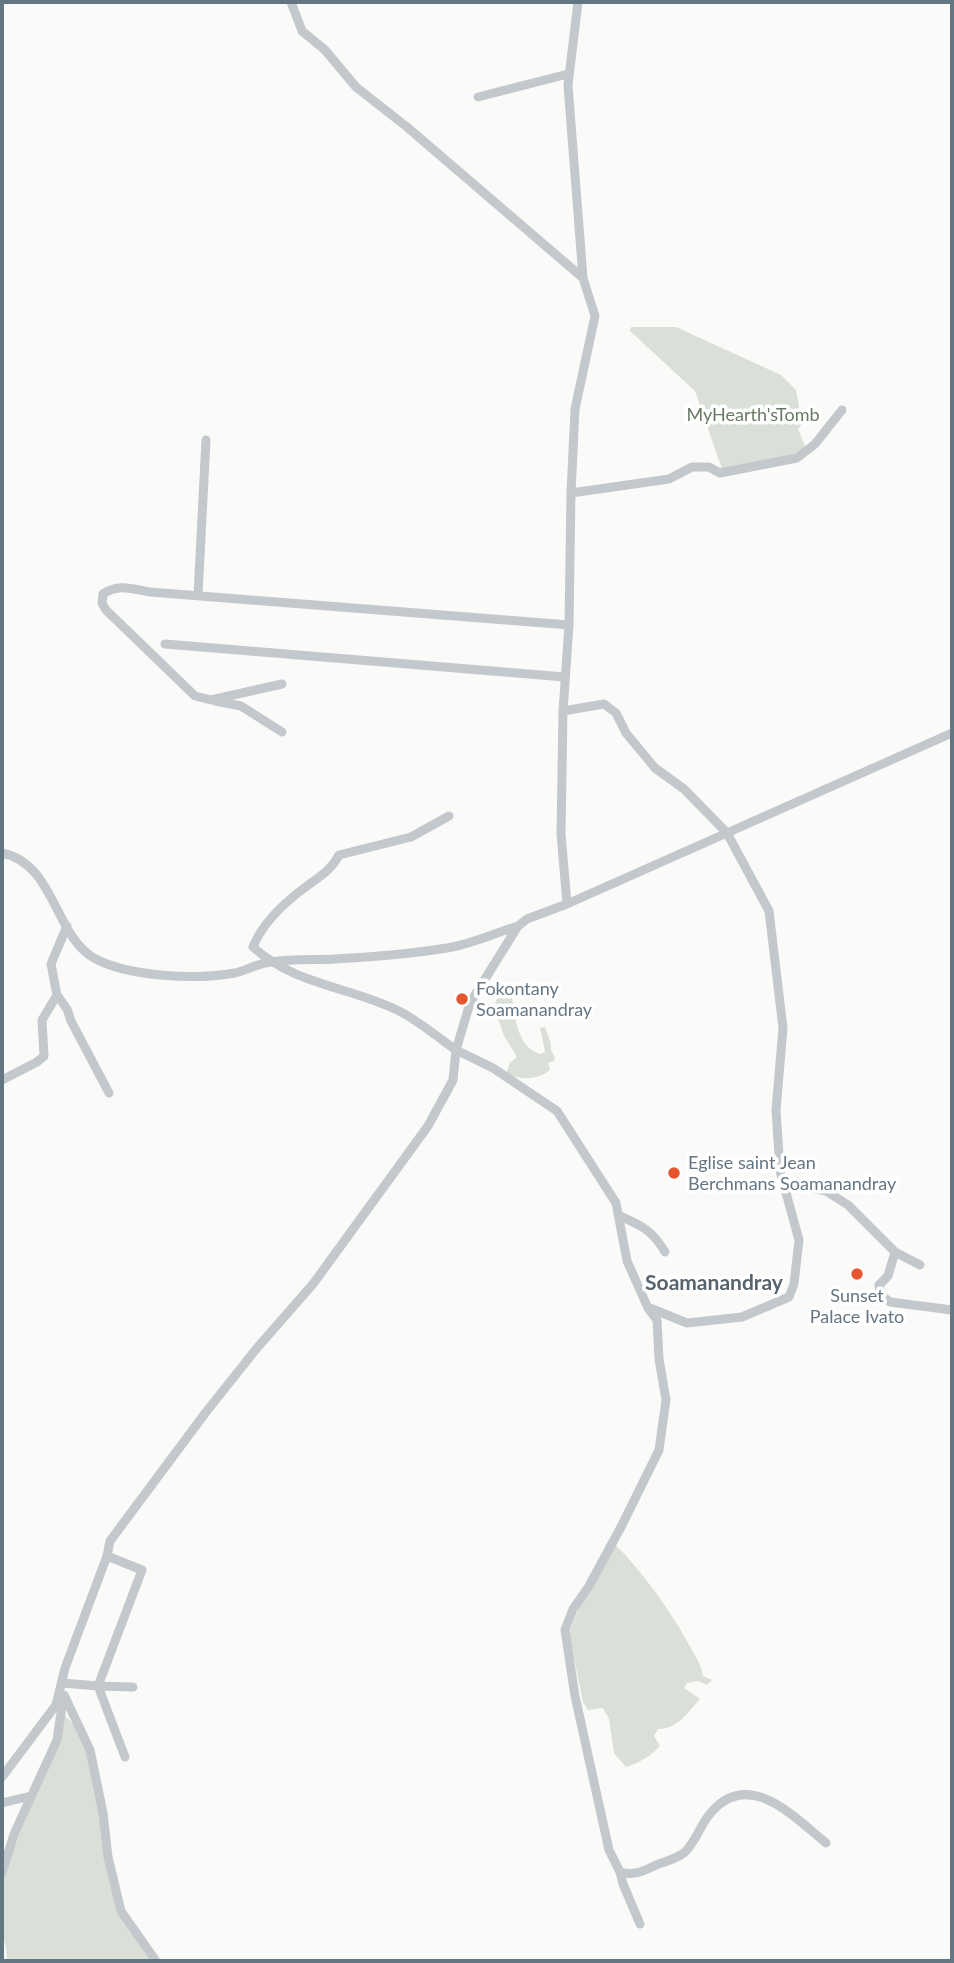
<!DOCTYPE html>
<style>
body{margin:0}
#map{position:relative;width:954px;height:1963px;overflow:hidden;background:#fafaf8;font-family:Lato,sans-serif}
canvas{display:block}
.frame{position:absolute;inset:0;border:4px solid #657683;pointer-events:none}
</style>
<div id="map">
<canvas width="954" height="1963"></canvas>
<div class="frame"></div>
</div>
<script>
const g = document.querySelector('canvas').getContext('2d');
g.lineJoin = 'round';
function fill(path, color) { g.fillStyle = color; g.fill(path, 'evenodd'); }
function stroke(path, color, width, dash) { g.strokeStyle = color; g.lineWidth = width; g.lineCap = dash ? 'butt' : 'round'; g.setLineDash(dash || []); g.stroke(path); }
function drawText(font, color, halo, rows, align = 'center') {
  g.font = font + ' Lato,sans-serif'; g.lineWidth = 7; g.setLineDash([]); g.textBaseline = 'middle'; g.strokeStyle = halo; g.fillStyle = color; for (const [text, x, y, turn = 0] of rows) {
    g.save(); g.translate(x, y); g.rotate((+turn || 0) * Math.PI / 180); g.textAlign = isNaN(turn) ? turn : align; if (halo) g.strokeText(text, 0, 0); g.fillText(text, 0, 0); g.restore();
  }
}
fill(new Path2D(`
 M631,327H676L781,375L796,390L802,424L798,429L805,446L796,455L722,469L695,391L630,331Z
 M504,990L509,992L512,997C515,1017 517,1047 540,1054L545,1052L540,1028L545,1027L551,1044V1050L555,1058L554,1061L548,1063L550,1070C538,1080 519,1081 506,1073L510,1063L517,1057L504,1036L499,1021L497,1020C495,1008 493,997 504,990Z
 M615,1544C643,1573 667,1606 687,1641C693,1653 701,1663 703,1676L712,1680L707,1685L698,1681L687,1683L684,1688L700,1699C688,1712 677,1730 658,1729L654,1736L660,1746C651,1756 639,1763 626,1767L614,1753L609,1719L603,1708L588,1710L583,1702L569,1634L580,1604Z
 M65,1716C103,1745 100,1864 119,1911C127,1928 141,1944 150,1961H7L6,1948L2,1932V1873Z`), '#dadfd7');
stroke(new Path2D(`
 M291,2L302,31L325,50L356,87L407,127L583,278
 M478,97L568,74
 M571,493L669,479L692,467H709L720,473L797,458L815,444L842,410
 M198,595L206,440
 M165,644L565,677
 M282,684L211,700L195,696L106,610L102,603L103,594C118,583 133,589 150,592L569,625
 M215,701L241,706L282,732
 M563,711L604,704L616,713L626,733L655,768L684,789L727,833L769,911L783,1028L776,1110L780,1171L799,1240L794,1284L789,1297L742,1317L687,1323L650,1308
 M2,853C54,863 55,936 94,958C128,977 197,980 235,973C247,970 259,963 271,962C292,959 314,960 335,959C372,957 410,954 447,948C471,944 495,933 518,926L527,919L567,904L952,733
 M567,904L561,834L563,711L569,625L571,493L575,409L595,316L583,278L568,85L578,2
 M67,926L51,964L57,995L67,1009L71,1021L109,1093
 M518,926L470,1003L456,1050L493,1068L557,1111L616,1203L627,1261L648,1308L657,1320L659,1359L666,1400L659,1450L622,1525L589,1586L573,1609L565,1630L575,1696L609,1850L620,1872C634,1876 644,1871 656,1865C665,1862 678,1858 685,1852C696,1841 700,1826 709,1815C747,1767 792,1815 826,1843
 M2,1080L37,1062L44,1056L42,1020L57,995
 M785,1183L826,1191L848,1205L895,1252L920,1265
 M620,1216C642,1226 652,1230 665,1252
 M895,1252L888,1276L879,1285L881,1295L890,1302L952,1310
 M62,1683L98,1686L142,1570L107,1556
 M64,1695L90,1750L103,1813L108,1857L121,1911L156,1961
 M125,1757L98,1686L133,1687
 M2,1777L56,1705L65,1668L107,1556L110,1541L206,1412L257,1348L313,1284L428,1126L453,1080L456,1050C437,1037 418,1020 397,1010C350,987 293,984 253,947C262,924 283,904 303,889C317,878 331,871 339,855L411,837L449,816
 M2,1803L31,1796
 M620,1872L623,1884L640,1924
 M2,1873L14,1834L57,1740L63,1699`), '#c3c8cc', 9);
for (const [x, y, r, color] of [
 [462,999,7,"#e4572e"],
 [674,1173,7,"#e4572e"],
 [857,1274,7,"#e4572e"]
]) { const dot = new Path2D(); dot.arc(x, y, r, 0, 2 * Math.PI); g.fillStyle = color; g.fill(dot); stroke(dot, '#fff', 2.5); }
drawText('18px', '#687a64', '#fff', [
 ["MyHearth'sTomb",753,415]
]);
drawText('18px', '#657683', '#fff', [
 ["Fokontany",476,989],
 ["Soamanandray",476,1010],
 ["Eglise saint Jean",688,1163],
 ["Berchmans Soamanandray",688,1184],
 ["Sunset",857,1296,"center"],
 ["Palace Ivato",857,1317,"center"]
], 'left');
drawText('bold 21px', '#57646e', '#fff', [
 ["Soamanandray",714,1283]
]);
</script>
